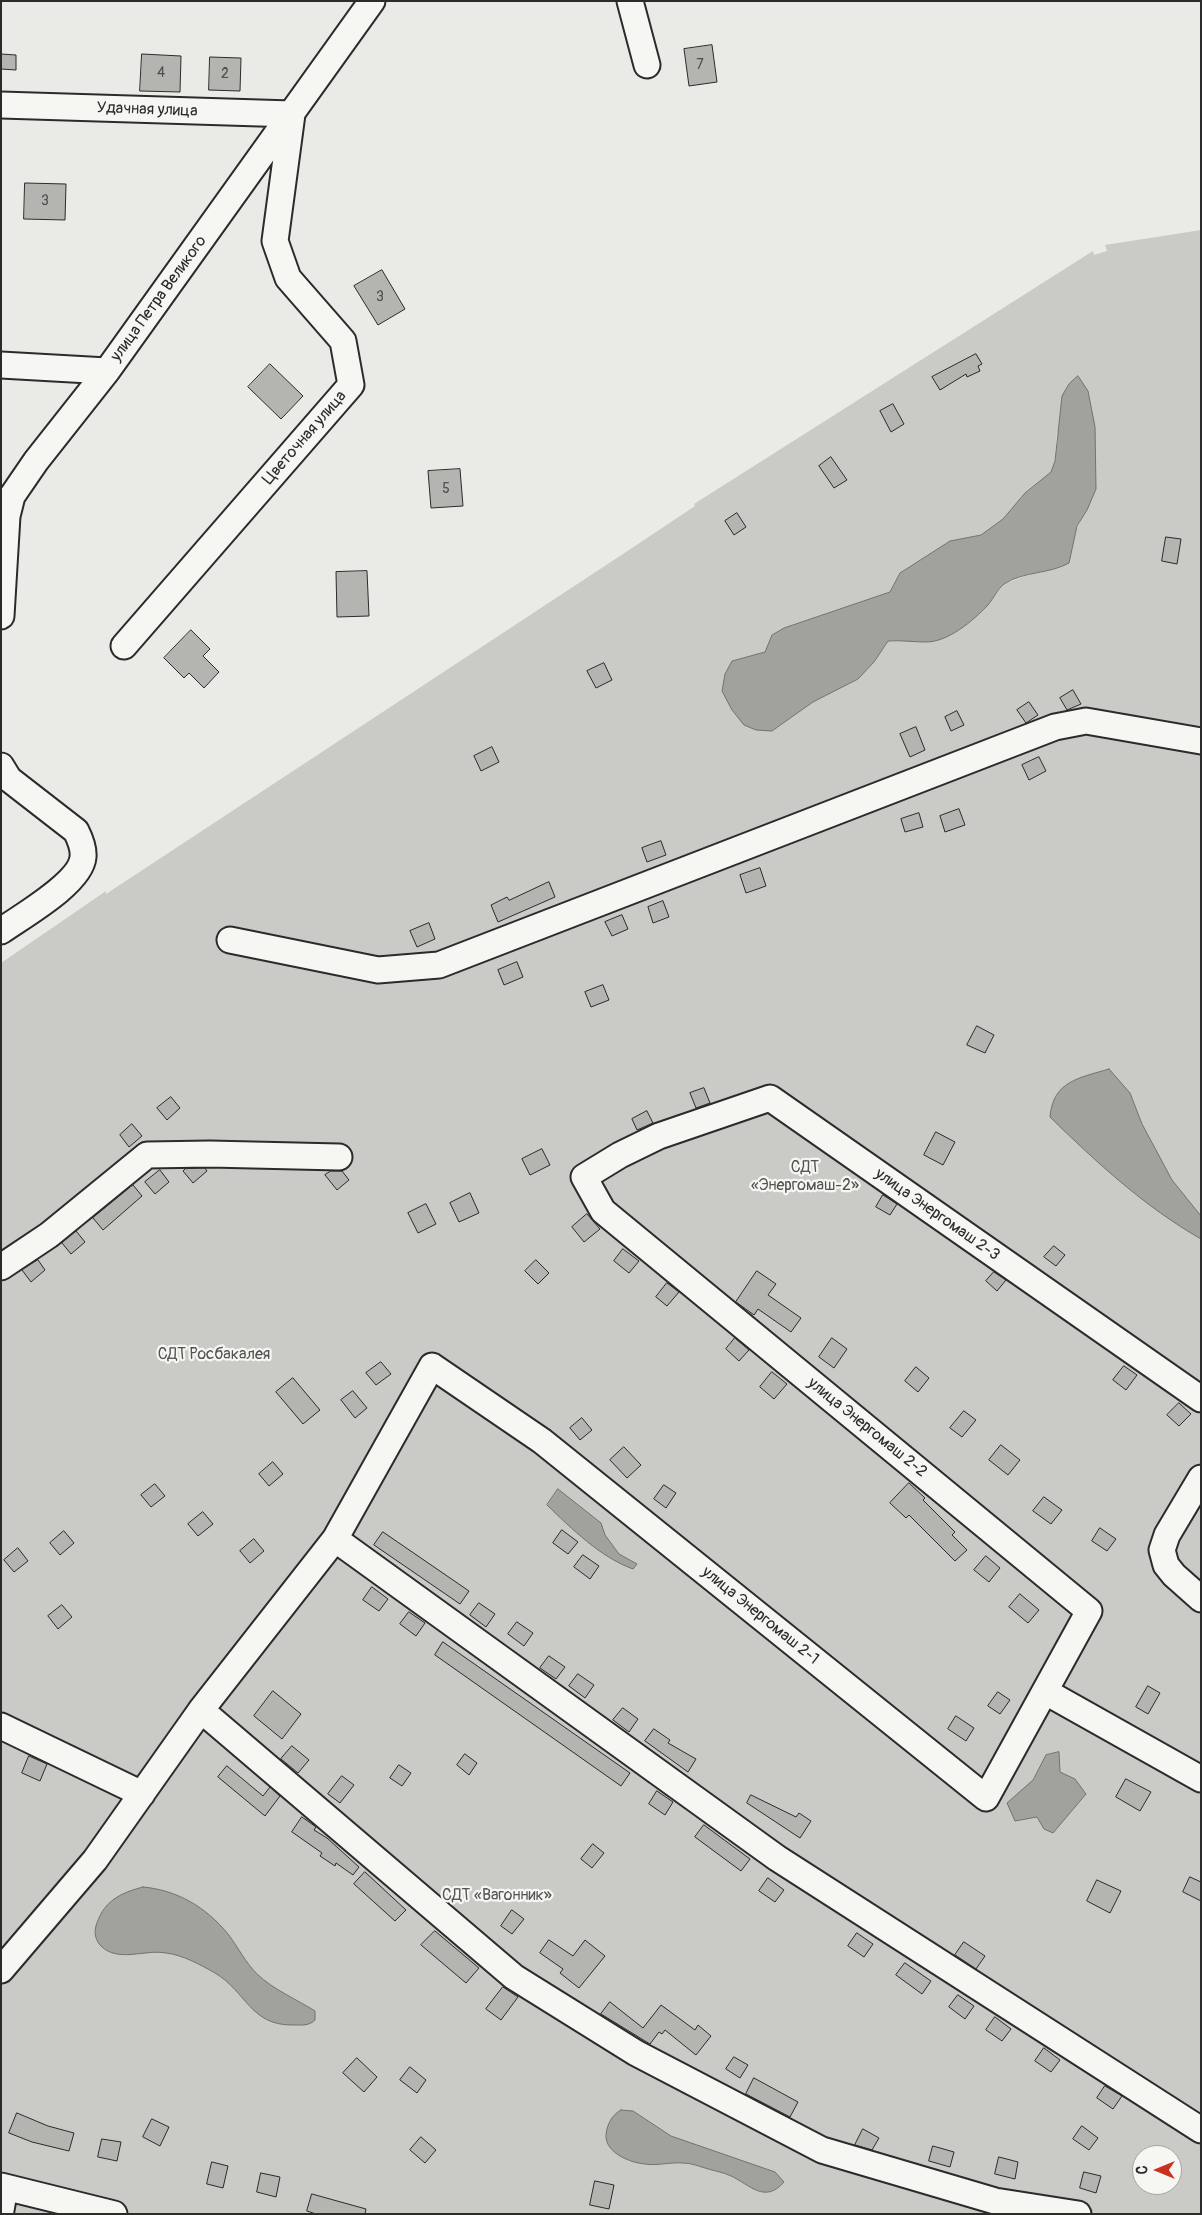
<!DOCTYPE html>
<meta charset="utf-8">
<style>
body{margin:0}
#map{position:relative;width:1202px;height:2215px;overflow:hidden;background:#eaeae6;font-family:Pangolin,sans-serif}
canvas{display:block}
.frame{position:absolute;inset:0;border:2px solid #2b2b2b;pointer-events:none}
.north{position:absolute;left:1132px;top:2145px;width:50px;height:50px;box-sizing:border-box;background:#f6f6f2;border:1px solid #a5a5a2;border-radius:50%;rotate:270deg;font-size:14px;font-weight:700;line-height:20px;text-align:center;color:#2b2b2b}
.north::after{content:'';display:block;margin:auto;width:18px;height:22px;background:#c8321e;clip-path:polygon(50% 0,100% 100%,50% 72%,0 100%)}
</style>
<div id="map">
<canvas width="1202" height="2215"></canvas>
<div class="frame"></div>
<div class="north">С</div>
</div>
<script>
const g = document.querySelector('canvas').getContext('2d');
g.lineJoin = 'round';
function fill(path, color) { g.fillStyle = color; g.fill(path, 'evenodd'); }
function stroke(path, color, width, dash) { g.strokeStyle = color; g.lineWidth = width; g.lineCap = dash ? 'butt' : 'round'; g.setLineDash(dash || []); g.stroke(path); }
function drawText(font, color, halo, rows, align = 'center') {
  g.font = font + ' Pangolin,sans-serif'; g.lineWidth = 4.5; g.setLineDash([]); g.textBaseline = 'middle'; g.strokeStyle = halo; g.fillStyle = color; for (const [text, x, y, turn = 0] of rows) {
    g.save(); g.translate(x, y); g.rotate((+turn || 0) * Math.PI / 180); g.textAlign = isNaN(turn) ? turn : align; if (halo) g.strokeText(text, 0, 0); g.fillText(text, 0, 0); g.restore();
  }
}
fill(new Path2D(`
 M1201,230V2214H1V963L106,891V894L626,552L695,506L694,504L1093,251L1094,255L1107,251L1105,245ZM1057,431L1087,510C1075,528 1070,548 1060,568L1038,571L1004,584L988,605L907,640L888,641L874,662L858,679L813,702L772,731L732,661L765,652L772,635L784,628L891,592L900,573L950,541L981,535L1003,519L1025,493L1051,472L1055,461ZM1142,2155H1172V2185H1142Z`), '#cacac7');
const water = new Path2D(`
 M1078,376L1088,391L1095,427L1096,489L1087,510L1077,526L1069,563C1050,574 1024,571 1004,584C998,589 993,599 988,605C973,621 948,642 926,642C913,642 901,640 888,641L874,662L858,679L813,702L772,731L756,730L744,725L732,710L722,691L725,674L732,661L765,652L772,635L784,628L890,592L900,573L950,541L981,535L1003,519L1025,493L1051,472L1055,461L1062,396L1069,384Z
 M1109,1069L1130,1093L1142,1124L1172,1180L1201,1216V1239C1145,1207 1096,1162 1050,1117C1053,1081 1079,1078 1109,1069Z
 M558,1489L601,1523L605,1535L619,1554L637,1564L633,1569C600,1557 572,1529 547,1505Z
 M1059,1752L1060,1772L1075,1779L1086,1794L1053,1833L1044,1829L1037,1817L1015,1821L1007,1803L1033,1780L1046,1755Z
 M143,1887C177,1890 206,1907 228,1934C238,1947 245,1962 257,1974C274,1990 296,1999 315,2011V2020C309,2026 302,2025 294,2025C250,2026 247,1992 215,1973C201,1965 183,1955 166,1953C145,1949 118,1963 101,1946C93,1938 94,1928 99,1918C107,1899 124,1892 143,1887Z
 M621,2110L633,2111L671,2136L775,2172L784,2182C765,2204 750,2185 731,2176C723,2172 714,2171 705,2168C698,2166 691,2163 683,2163C671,2162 656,2166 645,2164C631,2163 605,2153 606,2135C607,2124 612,2115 621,2110Z`);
fill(water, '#a1a19e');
stroke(water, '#727270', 1);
const building = new Path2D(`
 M712,45L717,82L689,86L684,49Z
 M1,54L16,55V70L1,69Z
 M142,54L181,56L180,92L140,91Z
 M210,57L241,58L240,91L209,90Z
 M25,183L66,184L65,220L24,219Z
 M382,270L405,309L378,325L354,286Z
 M976,354L982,364L978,366L980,371L967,377L966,374L940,390L932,377Z
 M270,364L303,396L281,419L248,387Z
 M893,404L904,424L891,432L880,411Z
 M831,457L847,480L834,488L819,466Z
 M460,469L463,506L431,508L428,471Z
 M737,513L746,527L734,535L725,521Z
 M1166,537L1181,539L1177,564L1162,561Z
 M367,571L369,616L337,617L336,572Z
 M191,630L210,649L203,656L219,672L204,688L189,673L184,678L164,658Z
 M604,663L612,680L596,688L587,671Z
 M1073,690L1081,704L1067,710L1060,698Z
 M1029,702L1038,715L1026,723L1017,710Z
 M957,711L964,725L951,731L945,717Z
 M916,727L925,750L910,757L900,734Z
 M492,747L499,762L481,771L474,756Z
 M1039,757L1046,771L1029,780L1022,765Z
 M959,809L965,825L945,832L940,816Z
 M919,813L923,827L905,832L901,819Z
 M661,841L666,855L647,862L642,848Z
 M760,868L766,886L746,893L740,875Z
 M549,882L555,897L498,922L491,905L507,897L509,900Z
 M663,901L669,917L653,923L648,907Z
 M622,915L628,929L612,936L605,922Z
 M429,923L435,939L417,947L410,931Z
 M517,962L523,977L504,985L498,970Z
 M603,985L609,1000L591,1007L585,992Z
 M977,1026L994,1035L985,1053L967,1045Z
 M704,1088L710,1103L696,1108L690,1093Z
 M171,1097L180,1108L167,1120L157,1108Z
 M647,1111L653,1123L637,1130L632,1119Z
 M132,1124L142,1136L129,1147L120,1135Z
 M936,1132L955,1142L943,1165L924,1155Z
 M542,1149L550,1165L530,1175L522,1159Z
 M205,1168L207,1171L193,1183L183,1171L185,1169Z
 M160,1170L169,1182L155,1194L145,1182Z
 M331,1171H342L349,1180L337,1190L325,1175Z
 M133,1185L142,1196L103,1230L93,1218Z
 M470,1193L479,1213L459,1222L450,1203Z
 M883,1195L897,1204L890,1215L876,1207Z
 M426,1204L436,1224L418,1233L408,1213Z
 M587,1214L600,1229L584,1242L572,1227Z
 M76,1231L85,1242L71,1254L62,1243Z
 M1054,1246L1065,1255L1056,1266L1044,1257Z
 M623,1249L639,1261L629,1273L614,1261Z
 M38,1260L45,1270L31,1282L22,1270Z
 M536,1260L549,1273L538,1284L525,1271Z
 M757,1271L776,1284L768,1295L801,1318L791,1332L758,1309L754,1315L736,1302Z
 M994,1272L1006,1280L997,1291L986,1281Z
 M667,1283L679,1292L667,1306L656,1297Z
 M735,1338L749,1350L739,1361L726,1349Z
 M832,1338L847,1349L834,1368L819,1357Z
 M381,1362L391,1374L376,1385L366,1373Z
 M1124,1366L1137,1375L1126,1390L1113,1380Z
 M916,1367L929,1378L918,1392L905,1381Z
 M772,1372L787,1384L774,1399L760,1387Z
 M293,1378L320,1410L303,1424L276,1392Z
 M353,1391L367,1408L355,1418L341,1400Z
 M1179,1403L1191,1414L1179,1426L1167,1415Z
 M964,1411L976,1420L962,1437L950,1428Z
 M582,1418L592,1430L580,1440L570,1428Z
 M1001,1445L1020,1460L1008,1475L989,1460Z
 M624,1447L641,1465L627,1478L610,1460Z
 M273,1462L283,1474L269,1486L259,1474Z
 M909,1483L925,1498L923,1500L955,1532L952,1535L967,1550L955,1561L909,1515L906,1518L890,1503Z
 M155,1484L165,1496L151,1507L141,1495Z
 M664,1485L676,1493L666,1508L654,1499Z
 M1044,1497L1062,1510L1051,1524L1033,1511Z
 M203,1512L213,1524L198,1536L188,1524Z
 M1100,1528L1116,1539L1107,1551L1092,1541Z
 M562,1530L578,1542L568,1554L553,1543Z
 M64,1531L74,1543L60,1555L50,1543Z
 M383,1532L469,1591L460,1604L374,1545Z
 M254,1539L264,1551L250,1563L240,1551Z
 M18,1548L28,1561L14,1572L4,1560Z
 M583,1555L599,1566L590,1579L574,1567Z
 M986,1556L1000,1568L989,1582L974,1570Z
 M372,1587L388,1599L379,1611L363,1600Z
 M1020,1594L1039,1610L1028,1623L1009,1607Z
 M479,1603L495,1614L486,1627L470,1615Z
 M62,1605L72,1617L58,1629L48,1616Z
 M409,1612L425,1623L416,1636L400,1624Z
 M517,1622L533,1633L524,1646L508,1634Z
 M443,1642L630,1773L621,1786L435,1655Z
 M549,1656L565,1667L556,1679L540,1668Z
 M578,1674L594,1685L585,1698L569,1686Z
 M1148,1686L1160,1693L1148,1714L1136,1707Z
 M273,1691L301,1714L282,1739L254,1716Z
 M998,1692L1010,1700L1000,1714L988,1706Z
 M623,1708L638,1719L629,1732L613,1720Z
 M956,1716L974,1728L966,1741L948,1729Z
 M654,1729L670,1740L668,1743L696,1759L688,1772L645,1741Z
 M292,1746L309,1760L298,1773L281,1759Z
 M465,1754L477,1763L469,1775L457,1765Z
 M29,1756L47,1764L40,1781L22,1773Z
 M399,1765L411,1773L402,1786L390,1778Z
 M227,1766L263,1796L270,1787L280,1796L265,1816L218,1777Z
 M342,1776L354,1785L340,1803L328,1794Z
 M1126,1779L1151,1792L1140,1811L1116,1797Z
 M657,1791L673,1802L665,1815L649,1804Z
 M751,1795L796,1817L799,1813L811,1821L800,1838L747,1803Z
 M302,1817L316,1827L314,1830L327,1838L359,1867L353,1875L336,1863L335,1866L320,1856L322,1853L292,1832Z
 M704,1825L750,1859L741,1871L695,1837Z
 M593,1844L604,1853L592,1868L581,1859Z
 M365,1872L406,1910L395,1921L354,1884Z
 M1190,1877L1201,1882V1901L1183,1892Z
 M768,1878L784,1890L775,1902L759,1891Z
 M1097,1880L1121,1891L1110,1913L1087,1901Z
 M512,1910L524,1919L512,1934L501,1926Z
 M435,1931L479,1968L466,1983L421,1945Z
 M857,1933L873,1944L864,1957L848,1946Z
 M549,1940L573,1956L585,1940L605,1956L579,1988L560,1973L563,1969L540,1953Z
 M964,1942L985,1956L976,1969L955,1955Z
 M905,1963L931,1981L922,1994L896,1975Z
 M503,1987L518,1997L501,2020L486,2009Z
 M958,1995L974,2006L965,2019L949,2007Z
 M610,2002L643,2028L661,2005L695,2030L698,2025L711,2036L696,2055L665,2030L662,2034L659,2032L650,2044L601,2014Z
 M995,2017L1011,2029L1002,2041L986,2030Z
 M1044,2048L1060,2060L1051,2072L1035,2061Z
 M734,2057L748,2065L740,2078L726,2069Z
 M357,2058L377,2077L364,2092L343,2073Z
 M410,2067L426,2080L417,2093L400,2080Z
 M754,2078L798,2102L790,2117L746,2094Z
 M1105,2086L1122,2096L1113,2109L1097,2098Z
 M17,2113L48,2126L74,2133L69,2151L32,2142L9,2133Z
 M152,2119L169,2127L160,2146L143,2137Z
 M1082,2126L1098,2138L1089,2150L1073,2139Z
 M863,2129L879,2138L872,2150L855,2145Z
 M421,2137L436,2150L425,2163L410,2150Z
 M102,2139L121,2142L117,2161L98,2157Z
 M933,2146L954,2152L950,2167L929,2161Z
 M999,2157L1018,2162L1015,2179L995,2174Z
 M212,2162L228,2166L223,2188L207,2184Z
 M1084,2172L1101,2176L1096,2193L1080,2188Z
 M261,2173L280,2177L276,2197L257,2192Z
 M595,2181L614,2185L609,2209L590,2205Z
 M312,2194L366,2209L365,2214H316L307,2211Z`);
fill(building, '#b4b4b1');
stroke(building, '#2b2b2b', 1);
const minor = new Path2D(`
 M630,1L647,65
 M1,105L292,114L275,241L288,278L343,341L351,385L124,646
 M1,365L107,371
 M1,616L7,516L12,496L36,461L107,371L372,1
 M1,766L9,779L76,831C80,839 84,848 83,857C81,883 22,916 1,931
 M230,940L378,970L439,965L1055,727L1086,721L1201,741
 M1,1267L49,1235L147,1155L210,1154L339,1157
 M1201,1478L1167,1535L1162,1550L1166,1565L1174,1575L1201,1599
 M335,1539L777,1858L1201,2130
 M1046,1692L1201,1779
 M201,1710L514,1977L636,2053L822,2150L995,2201L1078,2214
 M1,1726L142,1794
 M1,1970L95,1860L201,1710L335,1539L432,1366L542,1441L986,1798L1089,1611L603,1211L584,1177L620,1155L659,1136L770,1098L1201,1399
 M1,2186L114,2214
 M1,2210L5,2187`);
stroke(minor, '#2b2b2b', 29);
stroke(minor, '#f6f6f2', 25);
drawText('14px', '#4d4d4c', null, [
 ["7",700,65],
 ["4",161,73],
 ["2",225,74],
 ["3",45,201],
 ["3",380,297],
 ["5",446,489]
]);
drawText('16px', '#2b2b2b', '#f6f6f2', [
 ["Удачная улица",147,110,2],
 ["улица Петра Великого",159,299,-54],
 ["Цветочная улица",305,438,-49],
 ["улица Энергомаш 2-3",937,1215,35],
 ["улица Энергомаш 2-2",867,1428,39],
 ["улица Энергомаш 2-1",760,1616,39]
]);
drawText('16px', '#535352', '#f6f6f2', [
 ["СДТ",805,1168],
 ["«Энергомаш-2»",805,1186],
 ["СДТ Росбакалея",214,1355],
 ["СДТ «Вагонник»",497,1896]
]);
</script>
